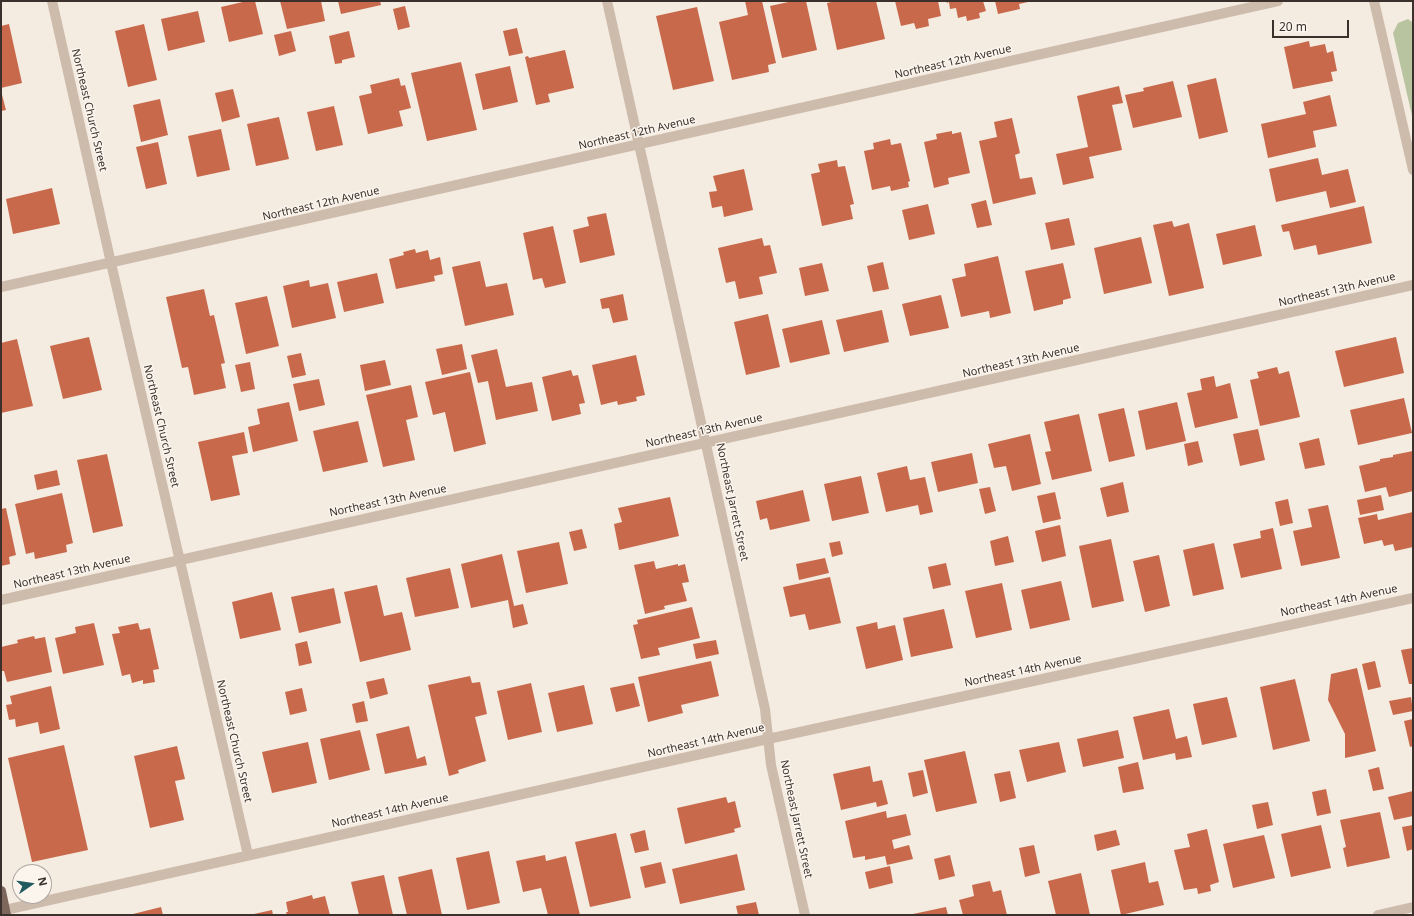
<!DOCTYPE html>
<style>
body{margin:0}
#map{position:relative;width:1414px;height:916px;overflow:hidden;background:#f4ebe1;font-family:"Noto Sans",sans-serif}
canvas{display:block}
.frame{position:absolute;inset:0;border:2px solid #3b302b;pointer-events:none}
.north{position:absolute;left:12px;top:864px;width:40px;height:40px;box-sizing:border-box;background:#fbf5ee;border:1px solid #aea6a0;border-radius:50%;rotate:77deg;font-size:11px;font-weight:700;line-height:16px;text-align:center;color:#3b302b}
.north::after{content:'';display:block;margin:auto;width:14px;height:18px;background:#1f5a5e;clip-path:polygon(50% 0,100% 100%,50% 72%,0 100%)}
.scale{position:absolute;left:1272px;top:20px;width:77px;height:18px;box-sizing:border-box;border:2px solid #3b302b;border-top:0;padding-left:5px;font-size:12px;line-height:14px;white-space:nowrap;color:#3b302b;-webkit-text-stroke:3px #fbf5ee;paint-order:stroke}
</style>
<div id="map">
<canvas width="1414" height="916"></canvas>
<div class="frame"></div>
<div class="north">N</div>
<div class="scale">20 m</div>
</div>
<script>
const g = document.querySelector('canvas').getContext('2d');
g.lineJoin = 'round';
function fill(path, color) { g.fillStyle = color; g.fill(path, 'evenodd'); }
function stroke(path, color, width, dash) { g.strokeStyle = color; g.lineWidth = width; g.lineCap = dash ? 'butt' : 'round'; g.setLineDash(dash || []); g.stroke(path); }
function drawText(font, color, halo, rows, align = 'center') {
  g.font = font + ' "Noto Sans",sans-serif'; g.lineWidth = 3; g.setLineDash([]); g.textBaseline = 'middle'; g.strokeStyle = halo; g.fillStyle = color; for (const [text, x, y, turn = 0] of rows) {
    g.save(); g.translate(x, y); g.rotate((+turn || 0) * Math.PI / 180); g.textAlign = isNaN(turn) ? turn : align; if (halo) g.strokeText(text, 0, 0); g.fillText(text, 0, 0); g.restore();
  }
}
fill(new Path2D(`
 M1408,19L1413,23V120L1393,33L1398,23Z`), '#b8c4a0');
fill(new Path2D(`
 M247,1H255L263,34L229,42L221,7Z
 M280,1H321L325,21L287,29Z
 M338,1H380L381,5L341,14Z
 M745,1H762L776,63L768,65L769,72L732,80L719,22L748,15Z
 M793,1H806L817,50L782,58L770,6Z
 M836,1H876L885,39L837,50L827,3Z
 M895,1H938L941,16L928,19L929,26L916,29L914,23L901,26Z
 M946,1H983L986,11L979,13L980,18L967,21L966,16L958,18L956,8L950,9L949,2L947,3Z
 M995,1H1028V2L1019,4L1020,9L998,14Z
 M405,6L410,27L398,30L393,9Z
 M697,7L714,81L673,90L656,16Z
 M198,11L205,42L168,51L161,19Z
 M9,24L22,83L1,88V26Z
 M144,24L157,80L128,87L115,31Z
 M517,28L523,53L509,56L503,31Z
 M291,31L296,51L279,56L274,35Z
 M349,31L355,57L342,60V63L335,64L329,36Z
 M1309,41L1310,47L1325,44L1327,53L1333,51L1337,71L1331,72L1333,81L1293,89L1284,47Z
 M565,50L574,88L548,94L550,102L536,105L525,57L528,56L529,58Z
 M461,62L477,130L427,141L411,73Z
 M510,66L518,102L483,110L475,74Z
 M399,78L401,86L405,85L411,108L399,111L403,126L368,134L359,96L372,93L370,85Z
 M1216,78L1228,132L1199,139L1187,85Z
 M1173,81L1182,117L1133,128L1125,95L1144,91L1143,88Z
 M1119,86L1123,103L1112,105L1122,150L1089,157L1094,178L1063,185L1056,154L1088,147L1077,96Z
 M233,89L240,117L222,122L215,93Z
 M1,91L6,110L1,111Z
 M1330,95L1337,126L1313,131L1316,147L1268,158L1261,124L1306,114L1303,102Z
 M160,99L168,135L141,142L133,105Z
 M334,106L343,145L316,151L307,112Z
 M279,117L289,159L256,166L247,124Z
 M1012,118L1020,153L1015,155L1020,179L1032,177L1036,194L993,204L979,141L997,137L994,122Z
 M221,129L230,170L197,177L188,136Z
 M952,131V134L961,132L970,173L948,178L949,184L934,188L924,142L937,139L936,134Z
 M890,139L891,145L901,143L910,181L908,182L909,187L891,191L890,186L872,190L864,151L874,149L873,143Z
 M158,142L167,184L146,189L136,147Z
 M1318,158L1322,175L1348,169L1356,202L1330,208L1326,191L1276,202L1269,169Z
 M837,160L838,167L845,166L854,204L850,205L853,219L822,226L811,174L820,172L818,164Z
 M744,169L753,210L724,217L722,206L712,208L709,192L717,191L713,176Z
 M52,188L60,224L13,234L6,199Z
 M986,200L992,225L977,228L971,204Z
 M928,204L935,234L909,240L902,210Z
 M1364,206L1372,243L1318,255L1316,245L1294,250L1289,231L1283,232L1281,225Z
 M606,213L615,255L580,263L573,230L589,226L587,217Z
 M1069,218L1075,245L1051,250L1045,223Z
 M1172,221L1174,227L1189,223L1204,288L1169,296L1153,225Z
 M1255,225L1262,256L1223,265L1216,234Z
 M553,226L566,283L545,288L542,278L533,280L523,233Z
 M1141,237L1152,283L1104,294L1094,248Z
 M762,238L764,246L770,245L777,273L759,277L763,294L739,299L735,281L726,283L718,248Z
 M415,249L416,253L428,250L430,260L440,257L443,274L434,276L435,281L396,289L389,259L404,255L403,252Z
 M998,256L1011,313L990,318L989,311L961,317L952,279L966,276L964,264Z
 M480,261L486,287L507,283L514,315L465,326L452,267Z
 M883,262L889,289L873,292L867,266Z
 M822,263L829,291L805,296L799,268Z
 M1063,263L1071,298L1063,300V304L1034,311L1025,271Z
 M377,273L384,303L344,312L337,282Z
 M309,280L310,287L328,283L336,318L292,328L283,286Z
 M204,289L210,316L214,315L225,363L221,364L226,388L194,395L188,367L182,368L166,297Z
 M623,294L628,320L613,323L609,308L602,309L600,299Z
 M941,295L949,328L910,336L902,304Z
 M267,296L279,346L246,354L235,303Z
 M882,310L889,342L844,352L836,320Z
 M768,314L780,367L746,375L734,322Z
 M822,320L830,354L790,363L782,329Z
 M89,337L102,390L63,399L50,346Z
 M1396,337L1404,373L1344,387L1335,351Z
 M17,339L33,406L1,413V343Z
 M462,344L467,369L442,375L436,349Z
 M497,349L506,387L532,382L538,411L496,420L488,381L478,383L471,355Z
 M301,353L306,375L292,378L287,356Z
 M636,355L645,395L636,397L637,401L618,405L617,401L601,405L592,365Z
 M385,360L391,385L365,391L360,365Z
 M250,362L255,389L241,392L235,365Z
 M1277,367L1279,374L1289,371L1300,417L1260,426L1250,380L1259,378L1257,372Z
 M571,370L573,376L578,375L585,403L579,404L581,414L552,421L542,377Z
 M470,372L486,444L454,452L445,412L433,415L425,382Z
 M1214,376L1216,387L1230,383L1238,418L1195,428L1187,393L1202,390L1200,379Z
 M319,379L325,405L299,411L293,384Z
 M411,385L418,417L406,420L415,460L383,467L366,395Z
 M1404,398L1412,433L1358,445L1350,410Z
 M289,402L298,441L253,452L248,427L260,424L257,409Z
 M1177,402L1186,441L1146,450L1138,411Z
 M1124,408L1135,456L1109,462L1098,414Z
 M1079,414L1092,471L1052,480L1045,452L1051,451L1044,422Z
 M358,421L368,462L323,472L313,431Z
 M1258,429L1265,460L1240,466L1233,434Z
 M244,432L248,453L232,456L240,495L211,501L198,442Z
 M1030,434L1041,484L1012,491L1006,466L994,468L988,444Z
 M1319,438L1325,465L1305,469L1299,443Z
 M1198,441L1203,462L1188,466L1184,444Z
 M1413,451V491L1389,497L1386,487L1365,492L1359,466L1380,461V459L1393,457V455Z
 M972,453L978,483L938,492L931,462Z
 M107,454L123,526L93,533L77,460Z
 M907,466L910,480L925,477L933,512L920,515L918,505L886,512L877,473Z
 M57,470L60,485L37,490L34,475Z
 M861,476L869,513L832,521L824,484Z
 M1123,482L1129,512L1107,517L1100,488Z
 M990,487L996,511L985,514L979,489Z
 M803,490L810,521L770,530L767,518L760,520L756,501Z
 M1055,492L1061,519L1043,523L1037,496Z
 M62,493L73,543L66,545L67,552L35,559L34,552L26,554L15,504Z
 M1381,495L1384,510L1360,515L1357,500Z
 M670,497L679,536L619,550L614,524L622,522L618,508Z
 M1288,499L1293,523L1280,526L1275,502Z
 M1328,505L1340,558L1301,566L1293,531L1312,527L1308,509Z
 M6,508L16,555L9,557L10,564L1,566V509Z
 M1413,512V547L1395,551L1393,544L1384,546L1382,540L1364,544L1358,518L1377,514L1378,520Z
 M1060,525L1066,556L1042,562L1035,531Z
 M1273,528L1282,569L1241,578L1233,544L1261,538L1260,531Z
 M582,529L587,548L574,551L569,532Z
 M1008,536L1014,562L995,566L990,541Z
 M1111,539L1124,601L1092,608L1079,546Z
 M840,541L843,554L832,557L829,543Z
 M559,542L568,584L526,593L517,551Z
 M1214,543L1224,589L1193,596L1183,550Z
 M502,554L514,606L523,604L528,624L513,628L508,600L471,608L461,564Z
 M1159,555L1170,606L1145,612L1133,561Z
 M825,558L829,573L799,580L796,564Z
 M654,561L656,569L678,564V566L685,564L689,582L682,583L687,601L664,606L665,609L645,614L634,565Z
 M946,563L951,585L933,589L928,567Z
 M450,568L459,608L415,617L406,578Z
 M830,577L841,623L809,630L805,614L790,617L783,587Z
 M1061,581L1070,620L1030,629L1021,590Z
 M1002,583L1012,630L976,638L965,591Z
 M377,585L384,616L402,612L411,650L360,662L344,592Z
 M334,588L341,623L299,633L291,597Z
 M272,592L281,630L240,639L232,602Z
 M692,607L700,638L658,648L660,655L641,659L633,625L638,624L637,620Z
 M944,609L953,648L911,657L903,618Z
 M877,622L878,629L895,625L903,660L866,669L856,627Z
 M94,623L104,665L63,674L55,638L76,633L75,627Z
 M138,623L140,630L150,628L159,669L153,670L155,682L143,684V680L132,683L130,674L122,676L112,634L120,633L118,627Z
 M34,636L35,639L45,637L52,672L7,682L4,671H1V647L18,643L17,640Z
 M716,640L719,654L696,659L693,644Z
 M307,641L312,663L299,666L295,644Z
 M1413,648V684H1409L1401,650Z
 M711,661L719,696L681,705L683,713L648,722L638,677Z
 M1375,661L1381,687L1368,690L1362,664Z
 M1357,668L1376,751L1345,758V734L1328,700L1331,674Z
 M470,676L472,683L480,682L487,714L475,717L486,761L458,770L459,773L449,776L428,685Z
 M384,678L388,694L370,699L366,682Z
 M1295,679L1310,741L1273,750L1260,687Z
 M531,683L542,732L508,740L497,691Z
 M634,683L640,706L616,712L610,688Z
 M584,685L593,724L557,732L548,693Z
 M51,686L60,729L40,734L38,722L16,727L15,719L9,720L6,705L12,704L10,696Z
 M302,688L307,711L290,715L285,692Z
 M1227,697L1237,737L1202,745L1193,704Z
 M1411,697L1413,711L1393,715L1389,701Z
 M364,701L368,721L356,723L352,704Z
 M1169,709L1176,739L1187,736L1192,757L1176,760L1175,753L1143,760L1133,717Z
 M1413,719V746L1410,747L1404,721Z
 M409,726L417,759L425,756L427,765L385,774L376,734Z
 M360,730L370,770L329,780L320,739Z
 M1118,730L1124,758L1083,767L1077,739Z
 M308,742L317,783L272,793L262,752Z
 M1059,742L1066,772L1027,782L1019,750Z
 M64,745L88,850L32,862L8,758Z
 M177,746L185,779L175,781L184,820L150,828L134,756Z
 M965,751L977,803L936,812L924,760Z
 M1138,762L1144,789L1123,793L1118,767Z
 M870,766L873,782L882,780L888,804L877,807L876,802L841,810L833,774Z
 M1379,767L1384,789L1373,791L1368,770Z
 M923,770L928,793L913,797L908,773Z
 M1010,771L1016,798L1000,802L994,774Z
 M1326,789L1331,813L1317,816L1312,792Z
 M1413,791V816L1394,820L1388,797Z
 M726,797L728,803L735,801L741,827L734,829L735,832L685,844L677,808Z
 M1268,802L1273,825L1257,829L1252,805Z
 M886,811L887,818L906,814L911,835L892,840L894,849L909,845L913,859L887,865L885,856L865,860V856L853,858L845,821Z
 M1380,812L1390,858L1347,867L1343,848L1346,847L1340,820Z
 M1321,825L1331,868L1291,877L1281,834Z
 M1413,825V849L1407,851L1402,827Z
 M1207,829L1219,882L1210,885L1211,891L1198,894L1197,888L1184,890L1174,850L1190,847L1187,834Z
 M645,830L649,850L635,853L630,834Z
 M1116,830L1120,845L1097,851L1094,835Z
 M616,833L631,898L590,907L575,842Z
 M1264,835L1275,878L1233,888L1223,844Z
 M1034,845L1040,873L1025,877L1019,848Z
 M489,851L500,903L467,910L456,858Z
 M737,854L745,890L680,904L672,869Z
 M545,855L546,861L566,856L580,915H548L541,888L523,892L516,861Z
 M950,855L955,876L939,880L934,859Z
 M661,862L666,883L645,888L640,867Z
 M1145,862L1149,883L1158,881L1164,905L1121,915L1111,870Z
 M890,866L893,883L869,889L865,872Z
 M432,869L442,915H407L398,877Z
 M1081,873L1090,915H1056L1048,881Z
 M384,875L393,915H359L351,882Z
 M990,881L993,892L1001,890L1007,915H963L959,900L974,896L972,885Z
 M312,895L313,899L325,896L330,915H287L286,912H288L286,902Z
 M756,902L759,915H738L736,906Z
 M161,907L163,915H133V914Z
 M946,907L948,915H913V914Z
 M272,910L273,915H254V914Z`), '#c8694b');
stroke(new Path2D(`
 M52,1L111,263L248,855
 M607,1L765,709L771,765L805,915
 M1374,1L1413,170
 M1,287L1278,1
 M1,600L1413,285
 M5,910L768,739L1413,598
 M1378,915L1413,907`), '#cdbbac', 10);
stroke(new Path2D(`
 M1,891L6,915`), '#7d675c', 10);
drawText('11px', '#3b302b', '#fbf5ee', [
 ["Northeast 12th Avenue",953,62,-13],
 ["Northeast Church Street",89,110,77],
 ["Northeast 12th Avenue",637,133,-13],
 ["Northeast 12th Avenue",321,204,-13],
 ["Northeast 13th Avenue",1337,290,-13],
 ["Northeast 13th Avenue",1021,361,-13],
 ["Northeast Church Street",161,426,77],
 ["Northeast 13th Avenue",704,431,-13],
 ["Northeast 13th Avenue",388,501,-12],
 ["Northeast Jarrett Street",732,502,78],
 ["Northeast 13th Avenue",72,572,-13],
 ["Northeast 14th Avenue",1339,601,-12],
 ["Northeast 14th Avenue",1023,671,-12],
 ["Northeast Church Street",234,741,77],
 ["Northeast 14th Avenue",706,741,-13],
 ["Northeast 14th Avenue",390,811,-13],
 ["Northeast Jarrett Street",796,819,78]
]);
</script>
